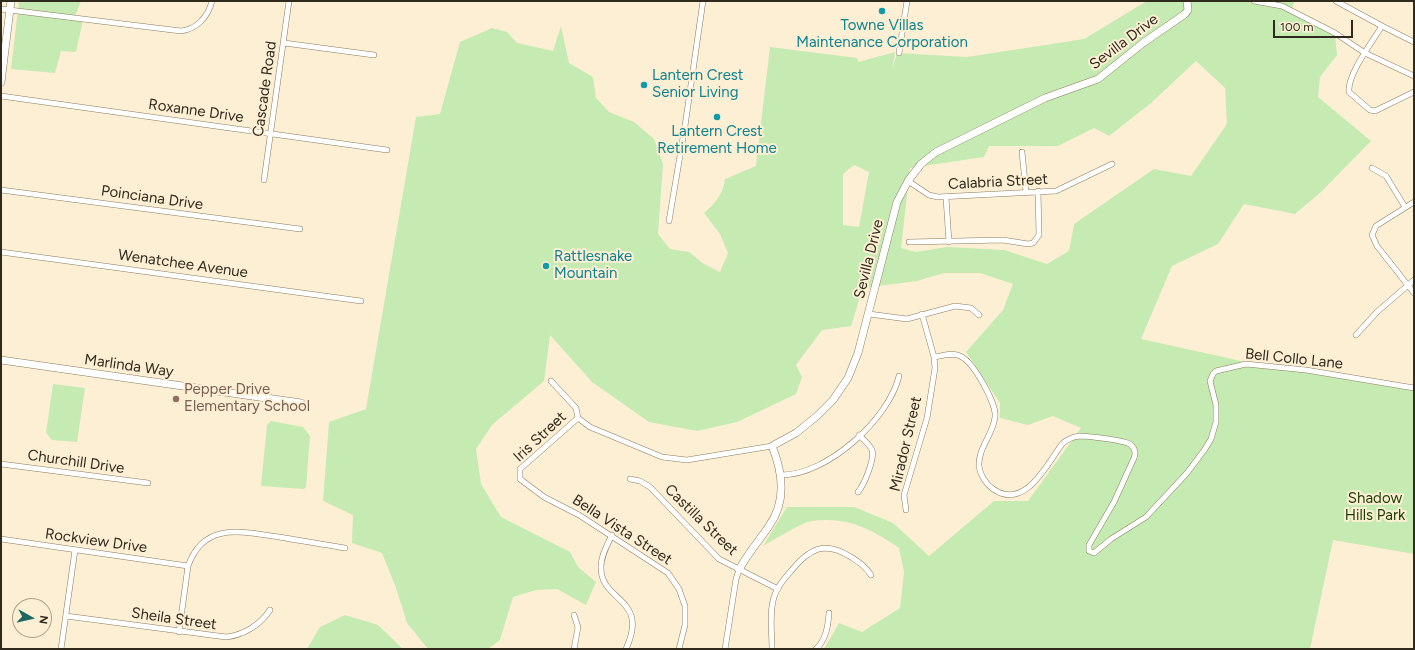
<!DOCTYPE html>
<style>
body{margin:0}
#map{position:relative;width:1415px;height:650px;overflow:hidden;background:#fdefd4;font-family:Figtree,sans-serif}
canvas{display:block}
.frame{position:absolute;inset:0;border:2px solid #302a1d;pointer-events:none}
.north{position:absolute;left:12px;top:598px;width:40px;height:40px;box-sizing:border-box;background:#fdefd4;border:1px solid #aba08b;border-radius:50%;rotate:98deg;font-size:11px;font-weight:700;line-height:16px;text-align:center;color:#302a1d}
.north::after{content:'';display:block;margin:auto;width:14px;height:18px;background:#1c6761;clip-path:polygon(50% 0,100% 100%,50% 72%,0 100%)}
.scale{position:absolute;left:1273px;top:20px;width:80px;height:18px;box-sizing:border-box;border:2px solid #302a1d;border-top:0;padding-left:5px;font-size:12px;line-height:14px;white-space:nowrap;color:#302a1d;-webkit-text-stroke:3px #fdefd4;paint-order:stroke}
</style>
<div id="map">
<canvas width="1415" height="650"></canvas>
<div class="frame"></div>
<div class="north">N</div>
<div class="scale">100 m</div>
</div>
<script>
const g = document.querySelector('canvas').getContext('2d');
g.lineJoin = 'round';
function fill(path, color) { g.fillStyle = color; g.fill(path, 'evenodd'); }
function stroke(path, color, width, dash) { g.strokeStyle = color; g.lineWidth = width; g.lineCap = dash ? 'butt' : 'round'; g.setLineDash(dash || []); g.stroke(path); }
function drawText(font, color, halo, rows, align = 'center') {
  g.font = font + ' Figtree,sans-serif'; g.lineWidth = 4; g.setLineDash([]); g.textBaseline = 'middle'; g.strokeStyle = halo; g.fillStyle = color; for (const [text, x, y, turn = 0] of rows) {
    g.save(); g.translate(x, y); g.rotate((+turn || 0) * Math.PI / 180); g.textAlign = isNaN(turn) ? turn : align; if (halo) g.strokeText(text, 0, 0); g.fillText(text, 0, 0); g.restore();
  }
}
fill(new Path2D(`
 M19,1H81L74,19L83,20L76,52L61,51L55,73L11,69Z
 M1147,1H1294L1292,11L1335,33L1337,55L1320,77L1318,97L1371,141L1321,192L1295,214L1244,204L1218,244L1172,266L1141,339L1255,364L1414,391V554L1333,540L1310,649H824L839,623L862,632L900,608L904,572L899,548C872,529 846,516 812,521C802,522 774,540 763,546L787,507H854L893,523L929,556L994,501H1028L1081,428L1053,416L1028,425L1000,418V403L966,352L1003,310L1013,284L980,273H944L917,281L863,288L851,326L822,330L796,365L802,377L796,394L737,422L697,431L649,422L592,382L550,335L544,381L492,425L476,449L481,484L501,517L570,552L578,567L596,582L586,605L557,589L536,590L513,597L500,640L488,649H428L407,623L396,588L382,553L352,543L353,515L323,501L329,422L366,409L416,117L440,114L460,42L492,28L507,32L517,43L553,51L561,26L569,63L593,77L596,98L609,112L634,122L654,139L663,164L658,234L670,249L689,252L704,264L720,272L728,253L720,234L704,213C715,204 723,194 725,179L756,166L770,47L857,58L858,62L895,52L892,70L897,53L967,57L1084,39ZM1196,61L1225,88L1227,124L1191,176L1154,169L1074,224L1069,251L1047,264L1004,250L947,247L916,252L901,248L910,168L984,157L989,146H1058L1094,128L1109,136L1151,103ZM854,165L869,172L859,227L843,225V174Z
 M53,384L85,388L77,442L52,440L46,433Z
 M271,421L303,427L310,436L306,487L304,489L261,486L267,425Z
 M345,615L378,625L403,649H307L320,627Z`), '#c5ebb2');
const street = new Path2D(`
 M1254,1L1282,6L1335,33L1365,53L1414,76
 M1336,1L1382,26L1414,42
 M1,9L181,31C197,29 208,17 212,1
 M1382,26C1372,42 1347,75 1349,92L1370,110L1375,111L1414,92
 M284,43L374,55
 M899,53L907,1
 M1,96L387,150
 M1022,152L1026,192
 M1372,168L1386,176L1405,207
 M264,180L289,1
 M908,181L929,195L938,197L1056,191L1112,164
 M1,190L300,229
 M946,198L949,242
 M1414,202L1376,226L1372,235L1377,246L1414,293
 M669,221L685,126L703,1
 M909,242L1003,240L1028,244L1033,243L1039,235L1038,191
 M1,252L361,301
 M869,314L907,319L955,306L971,308L979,315
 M1356,335L1377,312L1414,280
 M934,357C942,356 952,352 960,356C973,361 997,404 995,417C993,435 978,448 979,466C980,475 986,484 993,489C1025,511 1047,464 1062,444C1067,439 1073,437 1079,436C1088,436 1123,440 1130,444C1135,448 1136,453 1134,458L1114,502L1089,545V551L1094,553L1111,539L1146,517L1187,473L1205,449L1211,439L1216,422V405L1210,381L1213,374L1216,371L1246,364L1306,370L1414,388
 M551,381L576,408L578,418
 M578,418L520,469V479L544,497L579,515L668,573L679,589L685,606V625L679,649
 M578,418L590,427L662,457L687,460L772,446
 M1,464L148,483
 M782,475C827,475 889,419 899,376
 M630,479L640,481L650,487L719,559L778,589
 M858,492C864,485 875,459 872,450C870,445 863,439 859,435
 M906,510L904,495L927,418L935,368L934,357L922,314
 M612,535C607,545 601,556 601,567C600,602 650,597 626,649
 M1,539L188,566
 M66,616L226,637C244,635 260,625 270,610
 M179,632L188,566C204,521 242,532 279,537C301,541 323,544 345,548
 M61,649L75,550
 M574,649L578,627L574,615
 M725,649L736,579L739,570
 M772,649C772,632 769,613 774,597C777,587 784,579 791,571C809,549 824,540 851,557C860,563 865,566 871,575
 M816,649C826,640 828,626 829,613`);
const secondary = new Path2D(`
 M1,82L11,1
 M1,360L301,403
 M739,570C747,554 759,541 769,526C787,501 783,473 772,446L796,433L817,416L833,400L848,378L858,353L897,202L908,181L921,164L936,152L1045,98L1098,79L1143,43L1185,14L1188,10L1187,1`);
stroke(street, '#8a7b5c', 6);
stroke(secondary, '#8a7b5c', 8);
stroke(street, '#fff', 5);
stroke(secondary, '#fff', 7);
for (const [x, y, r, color] of [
 [882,11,4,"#0f9aa8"],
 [644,85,4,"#0f9aa8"],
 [717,117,4,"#0f9aa8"],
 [546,266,4,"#0f9aa8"],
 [176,399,4,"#8d6e63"]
]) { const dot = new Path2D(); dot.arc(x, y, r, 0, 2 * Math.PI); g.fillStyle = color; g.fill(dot); stroke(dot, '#fdefd4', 1.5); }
drawText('15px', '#0d838f', '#fdefd4', [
 ["Towne Villas",882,26],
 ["Maintenance Corporation",882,43],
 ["Lantern Crest",652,76,"left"],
 ["Senior Living",652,93,"left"],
 ["Lantern Crest",717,132],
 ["Retirement Home",717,149],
 ["Rattlesnake",554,257,"left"],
 ["Mountain",554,274,"left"]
]);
drawText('15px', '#302a1d', '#fdefd4', [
 ["Sevilla Drive",1124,42,-37],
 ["Cascade Road",265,89,-82],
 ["Roxanne Drive",196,111,8],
 ["Calabria Street",998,182,-3],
 ["Poinciana Drive",152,198,8],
 ["Sevilla Drive",869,259,-76],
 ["Wenatchee Avenue",183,264,8],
 ["Bell Collo Lane",1294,359,6],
 ["Marlinda Way",129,366,8],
 ["Iris Street",540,437,-43],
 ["Mirador Street",906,444,-77],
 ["Churchill Drive",76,462,8],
 ["Castilla Street",701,520,44],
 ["Bella Vista Street",622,530,33],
 ["Rockview Drive",96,541,8],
 ["Sheila Street",174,619,8]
]);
drawText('15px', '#785e54', '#fdefd4', [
 ["Pepper Drive",184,390],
 ["Elementary School",184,407]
], 'left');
drawText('15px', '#1a3d00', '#fdefd4', [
 ["Shadow",1375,499],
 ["Hills Park",1375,516]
]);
</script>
